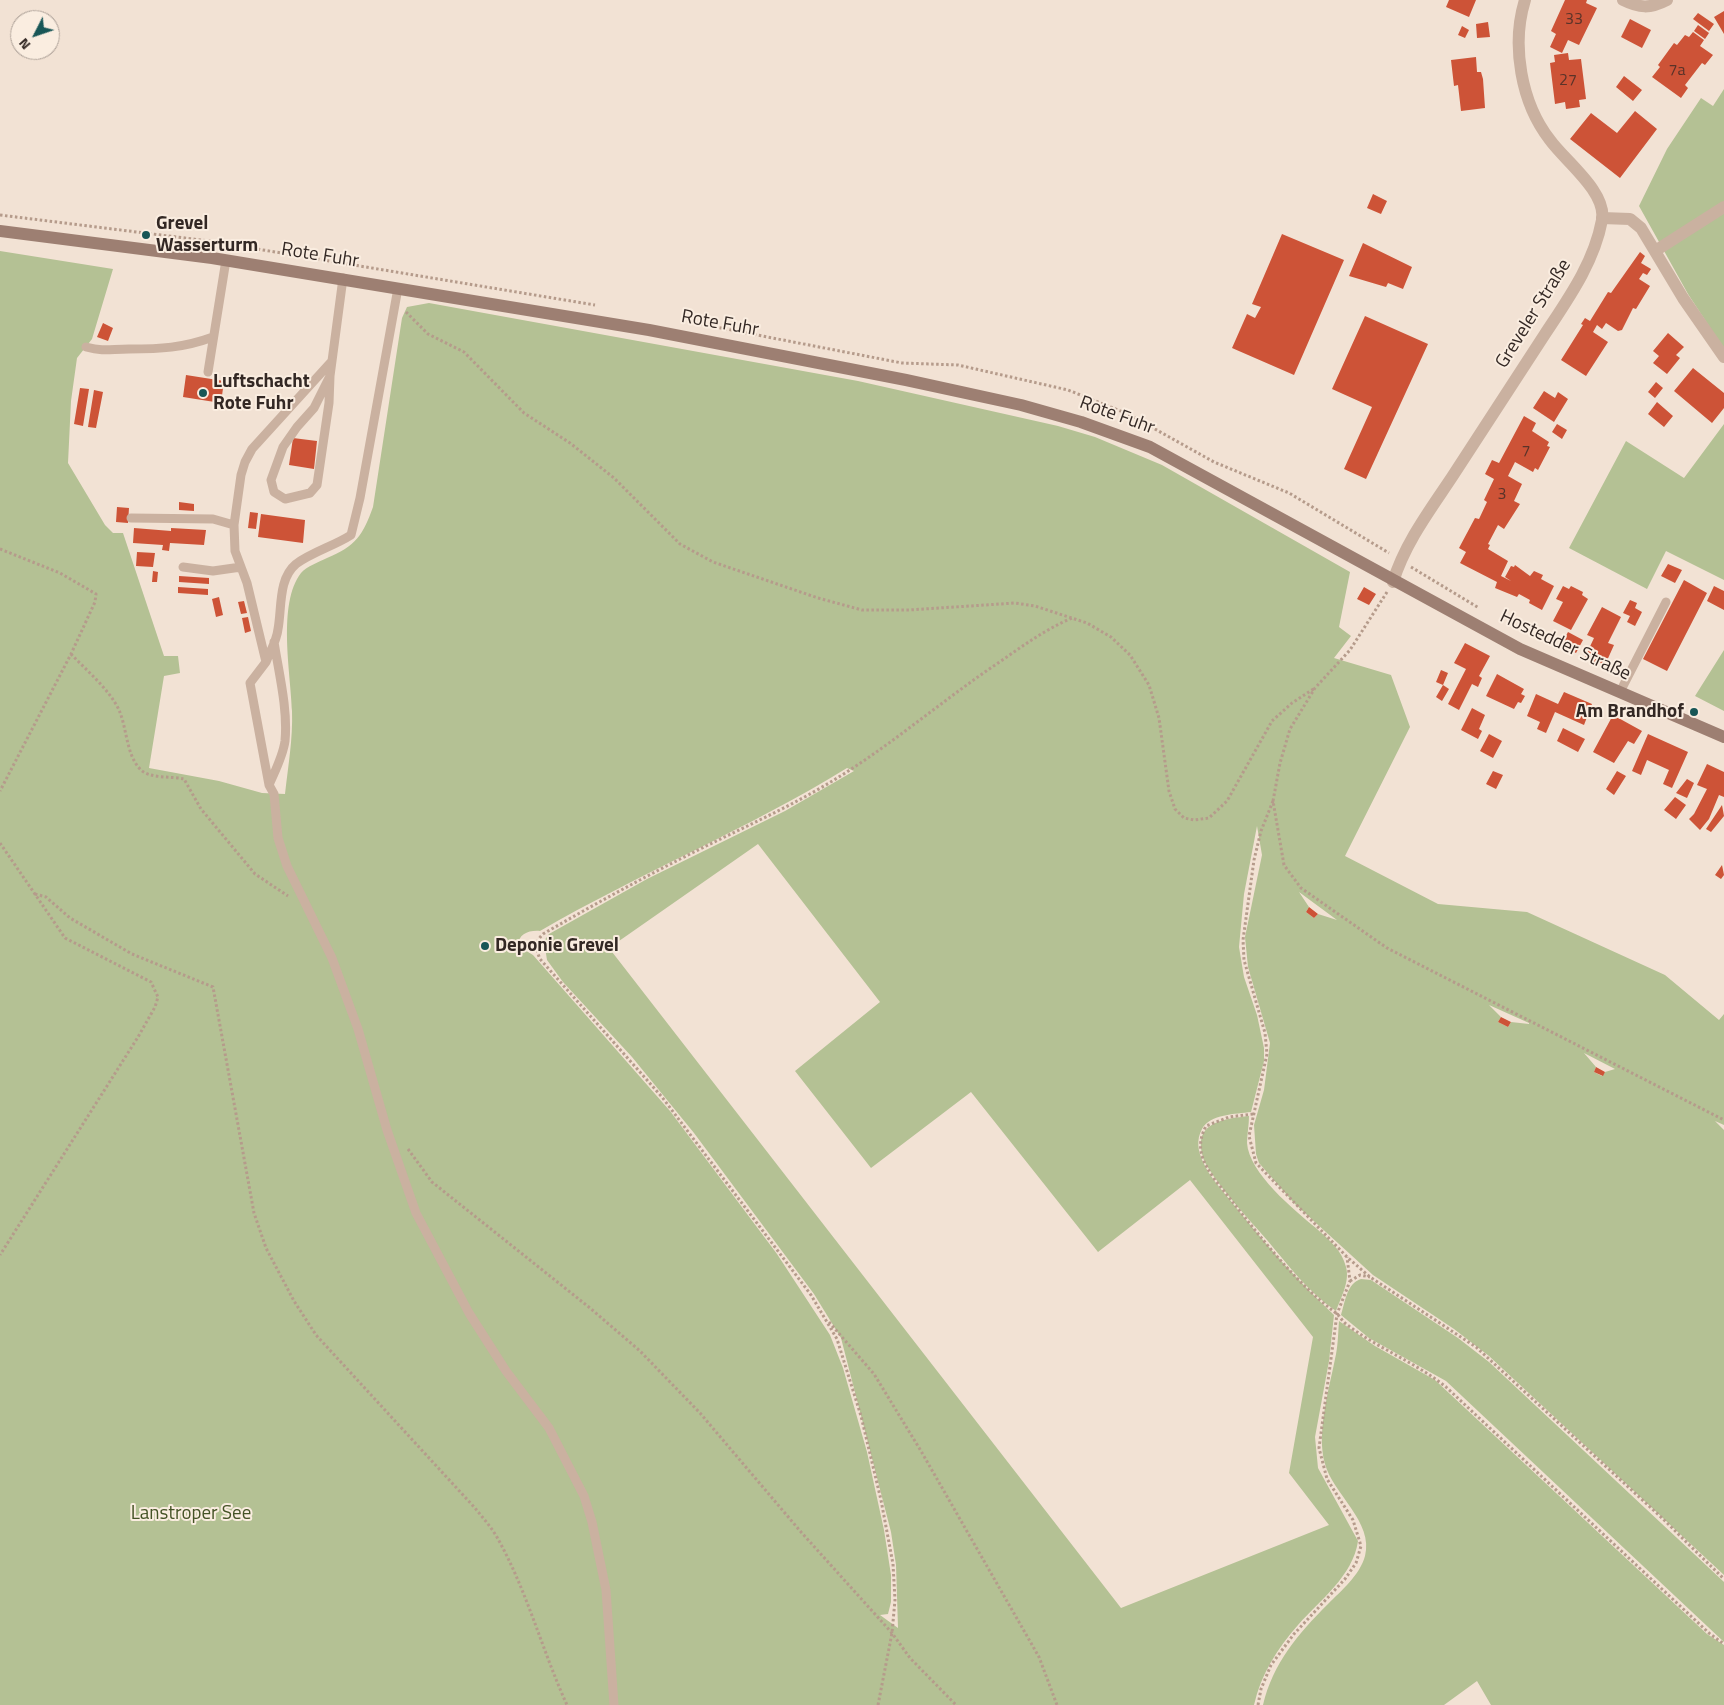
<!DOCTYPE html>
<meta charset="utf-8">
<style>
body{margin:0}
#map{position:relative;width:1724px;height:1705px;overflow:hidden;background:#f2e2d4;font-family:"Titillium Web",sans-serif}
canvas{display:block}
.north{position:absolute;left:10px;top:10px;width:50px;height:50px;box-sizing:border-box;background:#faede0;border:1px solid #aa9e95;border-radius:50%;rotate:229deg;font-size:14px;font-weight:700;line-height:20px;text-align:center;color:#332824}
.north::after{content:'';display:block;margin:auto;width:18px;height:22px;background:#185656;clip-path:polygon(50% 0,100% 100%,50% 72%,0 100%)}
</style>
<div id="map">
<canvas width="1724" height="1705"></canvas>
<div class="north">N</div>
</div>
<script>
const g = document.querySelector('canvas').getContext('2d');
g.lineJoin = 'round';
function fill(path, color) { g.fillStyle = color; g.fill(path, 'evenodd'); }
function stroke(path, color, width, dash) { g.strokeStyle = color; g.lineWidth = width; g.lineCap = dash ? 'butt' : 'round'; g.setLineDash(dash || []); g.stroke(path); }
function drawText(font, color, halo, rows, align = 'center') {
  g.font = font + ' "Titillium Web",sans-serif'; g.lineWidth = 4; g.setLineDash([]); g.textBaseline = 'middle'; g.strokeStyle = halo; g.fillStyle = color; for (const [text, x, y, turn = 0] of rows) {
    g.save(); g.translate(x, y); g.rotate((+turn || 0) * Math.PI / 180); g.textAlign = isNaN(turn) ? turn : align; if (halo) g.strokeText(text, 0, 0); g.fillText(text, 0, 0); g.restore();
  }
}
fill(new Path2D(`
 M1724,89V349L1688,294L1639,206L1667,149L1701,98L1713,106Z
 M0,251L113,269L92,339L77,358L71,401L68,463L105,525L113,533H123L164,656H178L180,673L164,676L149,768L219,781L262,793L285,794C288,766 293,739 292,711C291,674 277,604 301,573C307,566 319,562 327,558C356,546 363,535 373,507L402,318L407,307L429,303L858,381L1058,426L1095,437L1162,465L1350,572L1339,627L1351,636L1334,658L1391,675L1410,727L1345,856L1438,904L1527,912L1665,975L1719,1020L1724,1014V1125L1715,1121L1724,1130V1575L1489,1356L1454,1329L1373,1275L1294,1203L1259,1163L1256,1154L1254,1125L1264,1090L1270,1043L1248,967L1245,937L1262,855L1257,826L1244,894L1239,947L1244,977L1257,1015L1264,1048V1061L1251,1112C1236,1114 1210,1114 1202,1129C1196,1140 1198,1151 1203,1162C1210,1178 1223,1191 1234,1205C1265,1244 1298,1281 1334,1315L1329,1361L1315,1437L1318,1468L1358,1541C1353,1576 1320,1600 1298,1625C1277,1649 1261,1674 1254,1705H0ZM847,768L854,771L785,811L647,879L549,934L544,941L547,960L563,982L632,1057L694,1133L814,1294L841,1338L891,1532L896,1565L898,1628L880,1615L888,1614L891,1602V1575L884,1530L867,1452L843,1368L830,1335L777,1254L670,1111L533,955L518,946C518,934 529,930 540,931C640,873 748,829 847,768ZM758,844L880,1002L795,1071L871,1168L971,1092L1098,1252L1190,1180L1313,1337L1289,1473L1329,1525L1121,1608L609,948ZM1299,892L1337,920L1318,914L1314,918L1306,912L1309,907ZM1489,1005L1529,1023V1024L1511,1022L1508,1027L1498,1022L1501,1017ZM1584,1053L1615,1069L1605,1072L1602,1076L1594,1072L1596,1067Z
 M1724,424V580L1666,551L1647,589L1569,548L1626,441L1684,478Z
 M1724,650V711L1695,696Z
 M1249,1116C1249,1125 1247,1135 1247,1143C1249,1173 1294,1210 1316,1228C1328,1239 1342,1250 1346,1267C1350,1281 1341,1298 1336,1311C1309,1293 1288,1265 1267,1240C1247,1217 1223,1192 1207,1166C1202,1158 1199,1145 1202,1136C1209,1119 1234,1118 1249,1116Z
 M1361,1279L1371,1280L1458,1338L1489,1362L1724,1582V1642L1446,1381L1369,1338L1341,1315C1345,1302 1347,1283 1361,1279Z
 M1339,1321L1375,1346L1435,1380L1707,1634L1724,1645V1705H1491L1477,1681L1444,1705H1263C1273,1663 1298,1634 1328,1604C1341,1591 1360,1575 1365,1556C1374,1522 1333,1494 1325,1464C1316,1434 1329,1389 1335,1359C1338,1347 1338,1334 1339,1321Z`), '#b4c194');
fill(new Path2D(`
 M1449,0H1476L1469,17L1446,7Z
 M1565,0H1587L1586,3L1597,8L1579,45L1568,40L1562,53L1550,47L1556,34L1551,31Z
 M1724,11V34L1714,17Z
 M1698,13L1714,24L1709,31L1693,19Z
 M1630,19L1651,30L1642,48L1621,37Z
 M1488,22L1490,37L1477,38L1476,24Z
 M1698,25L1709,33L1705,39L1694,31Z
 M1462,26L1469,30L1465,38L1458,35Z
 M1693,32L1704,40L1700,46L1713,55L1705,65L1702,63L1685,85L1688,88L1681,98L1652,77L1660,67L1658,65L1674,43L1677,45L1685,35L1689,37Z
 M1568,53L1569,60L1581,59L1586,99L1579,100L1580,107L1566,109L1565,102L1555,104L1550,63L1555,62L1554,55Z
 M1476,57L1477,72H1481L1483,79L1485,108L1461,111L1458,85L1454,86L1451,60Z
 M1624,76L1642,90L1633,101L1616,87Z
 M1635,111L1657,129L1620,178L1570,139L1591,113L1617,133Z
 M1373,194L1387,201L1381,214L1367,208Z
 M1282,234L1344,260L1294,375L1232,348L1247,314L1255,318L1261,307L1252,304Z
 M1363,243L1412,267L1403,289L1388,283L1386,287L1349,276Z
 M1640,252L1645,256L1641,263L1651,269L1647,275L1643,273L1639,279L1650,286L1636,309L1633,308L1622,330L1618,331L1606,323L1602,329L1597,325L1593,332L1608,342L1586,376L1561,360L1583,325L1581,324L1585,318L1590,321L1608,292L1611,293Z
 M1365,316L1428,344L1366,479L1344,469L1372,407L1332,389Z
 M103,323L113,328L108,341L97,337Z
 M1668,333L1684,347L1676,355L1680,358L1667,374L1653,363L1659,356L1653,351Z
 M1693,368L1724,393V408L1712,423L1674,391Z
 M186,375L224,381L221,403L183,397Z
 M1656,382L1663,388L1655,398L1648,392Z
 M80,388L89,389L83,426L74,424Z
 M94,390L103,392L96,428L88,427Z
 M1544,391L1555,398L1558,392L1568,399L1554,422L1533,408Z
 M1657,402L1673,416L1664,427L1648,414Z
 M1524,416L1536,423L1532,431L1549,442L1547,446L1550,447L1538,470L1535,468L1533,472L1515,462L1508,476L1522,484L1514,501L1520,504L1504,529L1498,525L1488,544L1490,545L1488,549L1508,561L1501,576L1511,581L1505,577L1511,566L1514,567L1515,565L1530,576L1534,571L1543,575L1541,579L1554,586L1542,610L1529,603L1530,600L1519,594L1517,597L1495,588L1497,582L1460,563L1466,552L1459,548L1475,518L1479,519L1487,502L1484,500L1494,479L1485,474L1492,460L1499,463Z
 M1557,424L1567,430L1562,439L1552,432Z
 M293,438L317,441L314,469L289,465Z
 M179,502L194,504V511L179,510Z
 M117,507L129,508L128,523L116,522Z
 M250,512L258,513L256,529L248,528Z
 M261,514L305,520L303,543L258,537Z
 M134,528L171,531V528L206,530L204,545L170,543L169,551L162,550L163,545L133,543Z
 M137,552L155,553L153,567L136,566Z
 M1668,564L1682,570L1675,583L1661,576Z
 M153,571L158,572L157,582H152Z
 M179,576L209,578V584L179,582Z
 M1684,580L1707,593L1667,671L1643,659Z
 M1563,586L1569,589L1571,586L1583,592L1582,595L1588,599L1571,630L1553,621L1563,602L1556,599Z
 M1714,586L1724,591V610L1707,601Z
 M178,587L208,589V595L178,593Z
 M1364,587L1376,594L1369,605L1357,599Z
 M219,597L223,615L216,617L212,599Z
 M1630,600L1637,603L1635,608L1642,612L1635,626L1627,622L1630,616L1623,613Z
 M244,601L247,613L241,614L238,602Z
 M1602,607L1621,617L1608,643L1614,645L1605,665L1598,662L1597,665L1585,657L1594,638L1587,635Z
 M248,617L251,631L245,633L242,618Z
 M1568,632L1583,640L1576,653L1561,645Z
 M1465,643L1490,656L1479,676L1482,678L1478,687L1472,684L1459,710L1448,704L1466,669L1454,663Z
 M1441,670L1448,673L1443,685L1449,689L1442,701L1436,697L1443,685L1436,682Z
 M1497,674L1524,689L1521,694L1525,696L1521,703L1518,702L1514,709L1486,696Z
 M1564,692L1592,704L1584,725L1555,712L1546,733L1537,729L1540,722L1527,716L1536,694L1558,704Z
 M1472,708L1485,715L1479,729L1482,731L1478,739L1461,730Z
 M1613,715L1642,731L1634,744L1628,741L1614,763L1593,752Z
 M1563,728L1585,739L1578,752L1557,741Z
 M1489,734L1502,741L1493,758L1480,751Z
 M1648,734L1688,752L1672,788L1663,784L1669,770L1647,760L1641,775L1632,771Z
 M1707,764L1724,772V797L1719,795L1709,819L1700,830L1689,819L1694,814L1707,789L1697,785Z
 M1493,771L1503,775L1496,789L1486,784Z
 M1617,771L1626,776L1614,795L1606,789Z
 M1687,779L1694,783L1687,798L1676,793Z
 M1675,797L1686,805L1676,819L1664,810Z
 M1722,805L1724,816L1711,832L1706,829Z
 M1722,865L1724,875L1721,879L1715,875Z
 M1309,907L1318,914L1314,918L1306,912Z
 M1501,1017L1511,1022L1508,1027L1498,1022Z
 M1596,1067L1605,1072L1603,1076L1594,1072Z`), '#cd5337');
stroke(new Path2D(`
 M0,215L209,241L595,305
 M406,312L428,334L464,352L524,413L570,443L614,478L680,544L713,562L818,598L862,610H909L1015,603L1035,606L1087,623L1111,637L1130,655L1149,685L1159,718L1169,791L1175,809L1184,818L1194,820L1209,818L1227,801L1272,721L1292,703L1315,688
 M695,323L902,363L958,365L1068,390L1128,414L1214,462L1289,493L1389,553
 M0,549L60,573L96,594L95,602L71,654L0,791
 M1411,567L1479,608
 M1387,592L1350,650L1315,688L1290,729L1280,763L1273,801L1284,865L1301,888L1387,948L1724,1120
 M71,654C87,671 109,689 119,710C127,728 126,754 140,769C149,779 171,776 184,779L201,809L255,874L288,896
 M1273,801L1261,831L1254,860L1243,940L1244,960L1265,1033L1267,1054L1249,1136L1256,1163L1347,1257L1370,1277L1476,1347L1662,1518L1724,1579
 M0,843L65,938L151,982L158,997L155,1007L138,1037L0,1255
 M35,894L46,897L70,918L132,954L213,987L254,1213L266,1248L294,1301L316,1335L475,1508C483,1518 492,1528 498,1539C527,1591 542,1650 567,1705
 M1253,1114L1229,1117L1206,1126C1195,1147 1202,1161 1215,1180C1251,1224 1290,1279 1336,1313C1340,1316 1342,1321 1346,1324C1377,1348 1415,1362 1446,1387L1710,1634L1724,1644
 M408,1149L432,1182L590,1308L640,1351L700,1413L801,1532L892,1633L910,1658L956,1705
 M1350,1281L1360,1275L1370,1277
 M829,1322L874,1374L921,1451L1039,1657L1057,1705
 M878,1705L892,1633L895,1600L893,1564L881,1500L861,1416L837,1339L811,1295L662,1097L540,959C536,949 534,943 543,934C593,905 644,877 696,851C742,828 790,807 834,780C893,744 944,699 1001,661C1024,645 1046,629 1072,618
 M1258,1705L1261,1689L1271,1665L1294,1634L1345,1579L1356,1563L1361,1546L1353,1520L1327,1479L1319,1448L1337,1314L1350,1281L1347,1257`), '#b59b8b', 3, [2.5, 2.5]);
stroke(new Path2D(`
 M86,347C105,352 110,349 129,349C160,349 183,348 213,337
 M332,361L252,449L245,462L241,475L234,525L235,551L247,583L266,662L250,683L269,785L274,794L278,838L287,866L332,958L358,1029L387,1130L416,1213L469,1313L506,1371L549,1428L584,1496L592,1522L606,1590L614,1705
 M208,372L226,260
 M330,376L329,403L317,485L310,493L285,499L274,492L271,480L283,447L297,427L314,408L330,376L343,278
 M131,518L213,519L234,525
 M183,567L213,571L241,567
 M266,662C270,652 277,640 278,629C282,608 278,579 296,564C312,552 334,546 351,535L360,498L398,288
 M1620,692L1666,602
 M269,785C275,771 283,756 285,741C288,709 279,674 274,642`), '#cab1a0', 9);
stroke(new Path2D(`
 M1623,0C1639,8 1650,9 1667,0
 M1602,218L1630,219L1641,228L1683,298L1724,357
 M1655,251L1724,207`), '#cab1a0', 12);
stroke(new Path2D(`
 M1393,582C1405,543 1430,510 1452,477C1483,429 1514,382 1545,334C1568,299 1594,263 1602,220C1607,192 1565,161 1550,140C1521,103 1511,45 1525,0`), '#cab1a0', 12);
stroke(new Path2D(`
 M0,231L212,258L649,330L906,380L1021,405L1081,422L1150,447L1520,649L1724,737`), '#9d7f72', 12);
for (const [x, y, r, color] of [
 [146,235,5,"#185656"],
 [203,393,5,"#185656"],
 [1694,712,5,"#185656"],
 [485,946,5,"#185656"]
]) { const dot = new Path2D(); dot.arc(x, y, r, 0, 2 * Math.PI); g.fillStyle = color; g.fill(dot); stroke(dot, '#faede0', 2); }
drawText('16px', '#5a3329', null, [
 ["33",1574,20],
 ["7a",1677,71],
 ["27",1568,81],
 ["7",1526,452],
 ["3",1502,495]
]);
drawText('bold 19px', '#332824', '#faede0', [
 ["Grevel",156,224],
 ["Wasserturm",156,246],
 ["Luftschacht",213,382],
 ["Rote Fuhr",213,404],
 ["Am Brandhof",1684,712,"right"],
 ["Deponie Grevel",495,946]
], 'left');
drawText('19px', '#332824', '#faede0', [
 ["Rote Fuhr",320,256,9],
 ["Greveler Straße",1534,314,-58],
 ["Rote Fuhr",720,324,10],
 ["Rote Fuhr",1117,416,20],
 ["Hostedder Straße",1565,646,25]
]);
drawText('19px', '#455326', '#faede0', [
 ["Lanstroper See",191,1514]
]);
</script>
